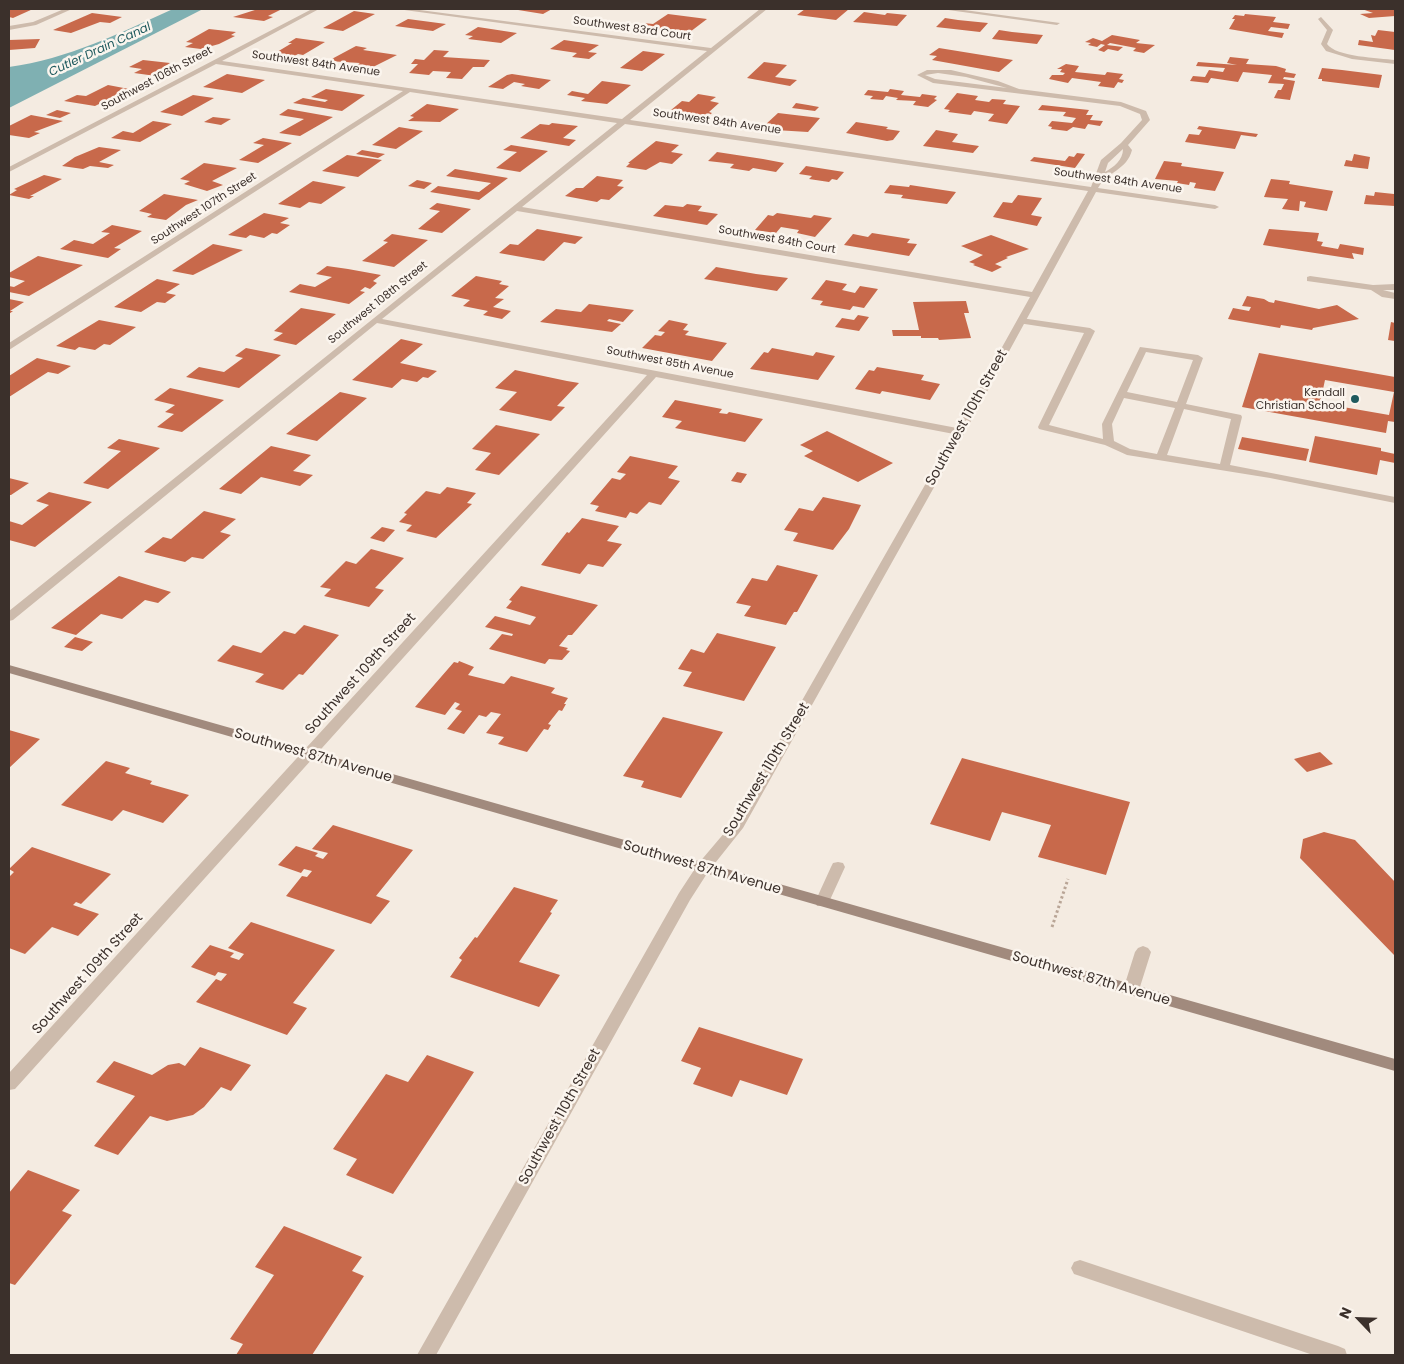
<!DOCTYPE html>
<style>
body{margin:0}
#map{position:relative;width:1404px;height:1364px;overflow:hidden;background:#f4ebe1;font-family:Poppins,sans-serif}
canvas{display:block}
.frame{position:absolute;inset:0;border:10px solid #3b302b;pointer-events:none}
.north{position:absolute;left:1334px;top:1294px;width:50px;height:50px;-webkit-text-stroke:4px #fbf5ee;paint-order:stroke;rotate:294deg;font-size:14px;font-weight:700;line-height:20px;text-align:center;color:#3b302b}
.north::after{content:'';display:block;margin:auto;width:18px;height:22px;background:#3b302b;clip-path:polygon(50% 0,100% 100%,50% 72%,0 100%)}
</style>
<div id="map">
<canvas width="1404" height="1364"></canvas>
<div class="frame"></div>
<div class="north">N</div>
</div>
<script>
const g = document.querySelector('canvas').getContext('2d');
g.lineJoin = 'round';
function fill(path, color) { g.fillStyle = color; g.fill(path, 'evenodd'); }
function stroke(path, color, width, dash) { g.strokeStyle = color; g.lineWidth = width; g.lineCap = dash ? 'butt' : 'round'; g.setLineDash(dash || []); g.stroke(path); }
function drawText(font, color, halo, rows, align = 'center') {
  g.font = font + ' Poppins,sans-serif'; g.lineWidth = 5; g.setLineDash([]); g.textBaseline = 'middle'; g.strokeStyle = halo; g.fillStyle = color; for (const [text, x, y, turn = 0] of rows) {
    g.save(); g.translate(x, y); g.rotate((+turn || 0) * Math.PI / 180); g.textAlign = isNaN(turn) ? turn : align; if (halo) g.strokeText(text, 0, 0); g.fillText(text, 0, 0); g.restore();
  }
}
fill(new Path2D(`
 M173,9H203L9,108V67C68,59 120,33 173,9Z`), '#7fb0b2');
fill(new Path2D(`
 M9,9H33L13,18L9,17Z
 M258,9H282L268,16L273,17L264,21L233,17Z
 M512,9H552L543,14Z
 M805,9H849L836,20L797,15Z
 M1362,9H1395V16L1369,18L1360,14L1373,13Z
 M354,11L375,14L343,31L323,28Z
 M864,12L885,15L887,13L907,15L897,26L853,22Z
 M92,13L122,17L110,23L100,22L71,33L53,30Z
 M668,14L707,19L686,35L635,28L643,23L653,24Z
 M1245,14L1276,17L1273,22L1290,24L1288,29L1271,27L1268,31L1284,33L1282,38L1229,29L1235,19H1232L1235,15L1244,16Z
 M945,18L958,20L988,23L980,32L936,27Z
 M408,19L446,24L433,31L395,26Z
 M478,27L517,33L501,43L468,39L473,36L465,35Z
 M209,29L236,32L231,35L235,36L219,44L201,49L185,47L193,43L186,42Z
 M999,30L1012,32L1043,35L1037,44L992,39Z
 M1378,30L1395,32V50L1358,45L1359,40L1373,42L1371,35L1375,36Z
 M1112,35L1140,40L1136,43L1155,45L1144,53L1133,51L1136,48L1110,43L1107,45L1123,47L1118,51L1108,49L1104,52L1098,50L1105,45L1101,44L1097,47L1088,45L1091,43L1085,42L1093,38L1102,41Z
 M296,38L325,42L303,55L298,54L291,58L272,55L292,43H288Z
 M40,39L35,48L9,50V40Z
 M564,40L599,45L588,52L597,53L589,59L572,57L577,53L550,49Z
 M356,46L367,48L363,50L397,55L369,69L354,67L360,63L328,61Z
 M939,48L1013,60L999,72L932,60L937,56L929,55Z
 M434,50L449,51L443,57L490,60L484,67H473L462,79L446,78L451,72L433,71L429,75L409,73L418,64H411L415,59L424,60Z
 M643,51L665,54L642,71L620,68Z
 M1230,57L1249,59L1246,64L1276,66L1286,69L1285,72L1296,74L1294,78L1284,77L1283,79L1295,81L1290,100L1274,98L1278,90H1281L1284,84L1268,83L1272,75L1243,72L1238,82L1211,78L1208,83L1190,81L1193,76L1205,77L1209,70L1223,72L1225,68L1196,66L1198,62L1237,65L1227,63Z
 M143,60L170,63L159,70H167L156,76L134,73L142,69L129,67Z
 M764,62L787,65L775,77L797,80L790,86L747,78Z
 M1066,64L1079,66L1075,72L1105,75L1107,72L1123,74L1119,79L1124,80L1122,83L1118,82L1114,88L1098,86L1101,82L1072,78L1068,83L1049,79L1052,75H1063L1065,73L1060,72L1062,69H1057Z
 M1322,68L1342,70L1382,75L1379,88L1322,81V79H1318Z
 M227,74L265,80L242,93L203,87Z
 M512,74L551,80L539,89L521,86L525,84L514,82L503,89L488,87L507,75Z
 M602,81L631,85L607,104L581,101L585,98L567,95L572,91L588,94Z
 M108,85L129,89L95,106L64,101L77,95L86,96Z
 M326,89L365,95L342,111L293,103L303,98L325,102L328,100L311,97Z
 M890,89L904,91L901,95L920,97L922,94L937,96L934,99L937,100L928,107L913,105L916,101L896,100L898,98L886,96L883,100L870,99L873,96L864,95L868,90L888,92Z
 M957,93L978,96L975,100L989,102L992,99L1006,100L1003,104L1020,106L1007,124L988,121L994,114L974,111L971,115L948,112L950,110L944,109Z
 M698,94L716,97L710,101L719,103L709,112L712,113L705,119L673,114L677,111L671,110L682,101L689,102Z
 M193,95L214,98L182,116L160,112Z
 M796,103L808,105L819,107L815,111L792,108Z
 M427,104L459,109L440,122L408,121L414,117L410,116Z
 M1042,105L1089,110L1086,115H1093L1090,120L1103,121L1100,126L1088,124L1085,129L1073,127L1067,131L1051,129L1052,127L1048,126L1052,121L1072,123L1076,118L1063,116L1066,112L1038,110Z
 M288,109L333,117L300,136L279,133L304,119L279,115Z
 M57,110L71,113L60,118L46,115Z
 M778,113L820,118L808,132L775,130L778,127L765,125Z
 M31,115L63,121L34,132L40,133L29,138L9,135V126Z
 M213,117L231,119L221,125L204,122Z
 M153,121L172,124L140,142L111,138L123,131L133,133Z
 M856,122L888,127L886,129L900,131L893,140L887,141L846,133Z
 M552,123L578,126L563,138L576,140L569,146L520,138L540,124L549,125Z
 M1199,126L1258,134L1256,137L1241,135L1235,149L1185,142L1189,134L1199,135L1202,130L1197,129Z
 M399,127L423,131L396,149L372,145Z
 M936,130L958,134L952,142L979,146L973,153L923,146Z
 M263,138L292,143L258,163L239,160L264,145L253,143Z
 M656,141L679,145L671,152L683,154L672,164L660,162L646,170L626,167L630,163H628Z
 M511,145L548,151L520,172L496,168L517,152L503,150Z
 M99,147L121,150L99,162L114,165L108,168L90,166L83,169L62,166L75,157Z
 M362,150L385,154L378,158L356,154Z
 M717,152L763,159L784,163L776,172L753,168L749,171L730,168L734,164L708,161Z
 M1077,153L1085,154L1075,168L1030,161L1034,157L1065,161L1069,156L1074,157Z
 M1354,154L1370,157L1368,169L1344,166L1346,160L1352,161Z
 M347,155L382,160L358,177L322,171Z
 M1164,161L1182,163L1181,166L1224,172L1215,191L1194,188L1196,183L1190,182L1189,185L1177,183L1178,181L1155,179Z
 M204,163L237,168L212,181L223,185L207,191L184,184L190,181L180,179Z
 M806,166L844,172L837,180L832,179L829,182L809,179L812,176L799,174Z
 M455,169L508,178L479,200L430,192L438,186L479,192L491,183L446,176Z
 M44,175L62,179L30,196H34L29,199L9,195L17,190L14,189Z
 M597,176L623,180L617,186L624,187L609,200L601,199L597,202L565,196L576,188H583Z
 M1271,179L1290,181L1289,184L1333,191L1327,211L1304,207L1306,202L1300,201L1299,211L1282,209L1288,199L1264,197Z
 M417,180L432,183L424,189L408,186Z
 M313,181L346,187L321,204L309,202L300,208L278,204Z
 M890,185L909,187L910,185L956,192L947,204L901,198L903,195L884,193Z
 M1375,192L1394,194L1395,206L1364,204L1366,195L1374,196Z
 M164,194L198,200L186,205L166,220L147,217L152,214L139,211Z
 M1018,195L1042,198L1031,215L1042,217L1037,226L993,217L1003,202L1012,203Z
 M437,203L471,209L442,233L418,229L440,211L429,209Z
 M687,204L702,206L698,211L718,214L707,225L653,216L665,205L683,207Z
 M264,213L289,218L280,223L290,225L277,234L272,233L264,238L250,235L246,238L228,235Z
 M777,213L811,218L814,215L832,218L815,237L797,233L799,230L781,227L776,233L755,230L768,215L773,216Z
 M112,225L142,231L114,248L121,249L108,258L60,249L74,240L93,244L110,233L101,232Z
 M537,229L583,237L575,244L564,242L544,261L499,253L510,244L518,245Z
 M1269,229L1319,233L1317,241L1323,242L1321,246L1338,249L1340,244L1364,248L1363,255L1352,253L1354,259L1263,245Z
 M872,233L910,239L907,243L917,244L909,256L844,245L853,234L868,237Z
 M392,234L428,240L394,267L362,261L388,242L383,241Z
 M991,235L1029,249L1006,257L1008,258L995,264L1002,267L992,272L973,265L975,264L969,262L983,255L961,246Z
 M213,244L243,250L193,275L172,271Z
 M38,256L66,262L83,265L29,296L9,292V286L14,287L25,281L9,277V273Z
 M327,266L348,269L381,275L373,281L377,283L370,289L365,287L360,291L365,292L349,304L289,292L300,284L315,287L332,277L316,274Z
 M716,267L756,274L788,278L777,291L704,279Z
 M476,276L502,281L499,284L509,286L495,298L504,299L493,307L511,311L502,319L483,315L488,311L463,306L470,300L451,296Z
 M157,279L180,284L166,293L176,295L165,303L157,302L141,312L114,307Z
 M826,280L847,284L842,290L855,293L860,286L878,289L864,308L853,306L850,310L820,305L823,301L811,299Z
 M1247,296L1264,299L1269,302L1274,303L1275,300L1319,309L1337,305L1359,319L1313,328L1312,330L1281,325L1280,328L1228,319L1233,308L1249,311L1251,307L1242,306Z
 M9,299L24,302L10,311H13L9,314Z
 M966,301L969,313H964L971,338L939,340L938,338H921V336H893L892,330H919L913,302Z
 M589,304L634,310L623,322L609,319L607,321L621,324L612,332L540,322L556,309L581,312Z
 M301,308L336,314L296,345L273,340L283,333L274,331Z
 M858,315L869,317L859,331L835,327L842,318L854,320Z
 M99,320L136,327L110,345L104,344L95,350L79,347L75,350L56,346Z
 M669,320L688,324L683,330L689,331L685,335L727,343L712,361L642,348L655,335L661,336L665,332L658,331Z
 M1391,322L1395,323V341L1388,340Z
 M401,339L423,344L400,363L437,371L428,378L423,377L417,382L402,379L392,388L352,380Z
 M246,348L281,355L239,388L186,377L199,367L224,372L243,358L235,356Z
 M772,348L813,356L816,352L835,356L818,380L750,369L764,352L768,353Z
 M1259,353L1395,377V422L1388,421L1386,433L1242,407ZM1325,380L1394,392L1389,415L1320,403Z
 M37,358L71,366L58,374L48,372L9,397V376Z
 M877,367L924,375L921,380L940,384L930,400L882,391L880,394L855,389L869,370L874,371Z
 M515,370L567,381L579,383L557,406L565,407L551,421L499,410L517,392L495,388Z
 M170,388L224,400L182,432L157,427L174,414L165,412L175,405L154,400Z
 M340,392L367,398L317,441L286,434Z
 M675,400L722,409L719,413L727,414L729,412L763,419L745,442L675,428L682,421L662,417Z
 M496,425L540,434L499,475L475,470L491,453L472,449Z
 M827,431L893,463L858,482L804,456L813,451L800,445Z
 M1315,436L1381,448V451L1395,454V463L1380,460L1377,475L1309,462Z
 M1242,437L1309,449L1306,461L1238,449Z
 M119,439L160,448L108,489L83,483L121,451L107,448Z
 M271,446L311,455L293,471L313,475L300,486L261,477L241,494L219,489Z
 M630,456L678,466L668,478L680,481L661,505L649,502L637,514L630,512L626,518L595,511L599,506L590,504L612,478L620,480L626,474L617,472Z
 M737,472L747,474L741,483L731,481Z
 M9,478L29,483L11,495H9Z
 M447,487L476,493L467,503L472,504L436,538L406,531L412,525L399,522L407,514L404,513L426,491L440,494Z
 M49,492L92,502L35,547L9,540V521L22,525L49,505L36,501Z
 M823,497L861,505L849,529L833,550L793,541L798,533L784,530L799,508L813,511Z
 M204,511L236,519L220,532L231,535L203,559L192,557L185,562L144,552L163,537L171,539Z
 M582,518L619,526L607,541L622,544L603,567L588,564L580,574L541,565L567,532L569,533Z
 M382,527L395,530L384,542L370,538Z
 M371,549L404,558L375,588L384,590L369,607L324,596L331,589L320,587L346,561L356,564Z
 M777,565L818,575L797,612H794L786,625L744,616L751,606L736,603L752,578L767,581Z
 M119,576L171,592L158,603L145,600L122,619L101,614L76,635L51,628Z
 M521,586L598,605L572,635H568L559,646L568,648L566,650L570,651L562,660L549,659L545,664L489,649L502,634L512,636L513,634L485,627L495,616L530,625L536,617L506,608L512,601L509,600Z
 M304,625L339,635L303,675L299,674L283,690L255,682L264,674L217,661L233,645L261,653L284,631L295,634Z
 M717,633L776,647L744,701L683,686L692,672L678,669L691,649L704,653Z
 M75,637L93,642L82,651L64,647Z
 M459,661L474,667L468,675L504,684L511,676L555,688L551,693L568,698L564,704H566L562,711L559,710L548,724L551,725L548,730L544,729L527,752L498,744L504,737L486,733L501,714L491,712L486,717L479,715L464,734L447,729L462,711L455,709L460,704L455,702L445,715L415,707L454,662L458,663Z
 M663,717L723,732L681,798L641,787L644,781L623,776Z
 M9,730L40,739L9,768Z
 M1320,752L1333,764L1307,772L1294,759Z
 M962,758L1130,802L1106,875L1038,857L1051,825L1002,812L990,841L930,824Z
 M106,761L130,768L125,773L152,781L150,784L189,795L163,823L123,810L112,821L61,805Z
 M333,825L413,850L376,896L390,901L371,924L286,896L302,876L307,877L312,871L304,869L301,873L278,865L296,846L318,853L315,856L323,859L328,853L312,849Z
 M1324,832L1355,840L1395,882V956L1300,858L1303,839Z
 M32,847L111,874L81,904L76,902L73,905L99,914L78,936L52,927L25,954L9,948V877L14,872L9,869Z
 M514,887L558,900L550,912L552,913L519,962L560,975L539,1007L450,977L462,960L459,958L475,937L477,938Z
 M251,922L335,950L293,1003L307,1008L287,1035L196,1002L216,979L221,981L227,974L218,972L215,976L191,967L210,945L234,953L230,957L239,960L244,954L228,948Z
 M699,1027L803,1059L787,1095L740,1080L732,1097L693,1084L701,1068L681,1061Z
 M200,1047L251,1065L231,1091L221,1087L204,1107L193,1115L167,1121L150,1116L118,1155L94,1146L135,1096L96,1082L114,1061L152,1075L168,1065L179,1063L185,1066Z
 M427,1055L474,1072L393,1194L346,1175L357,1159L333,1149L386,1074L408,1082Z
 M28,1170L80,1190L62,1211L72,1215L15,1285L9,1283V1193Z
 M284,1226L362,1257L352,1271L364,1276L312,1355H236L243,1344L230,1339L274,1275L255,1267Z`), '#c8694b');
stroke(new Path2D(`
 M1052,927L1068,879`), '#b9a596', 3, [2.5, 2.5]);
fill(new Path2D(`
 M1021,318L1090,328L1095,331L1049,425L1103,439L1102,424L1140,347L1198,355L1203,358L1186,404L1241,415L1242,417L1230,465L1395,497V503L1270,478L1127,455L1105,445L1039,429L1038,427L1084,333L1018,323V319ZM1146,352L1193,360L1177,402L1127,392ZM1124,398L1175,408L1157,454L1130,449L1114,441L1112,424ZM1184,409L1231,419L1220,464L1167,455Z
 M838,862L843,863L845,867L829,902L827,906H817L815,902L831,867L833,863Z
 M1143,946L1148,948L1151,952L1139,990L1136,994L1131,996L1126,994L1123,990L1135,952L1138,948Z`), '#cdbbac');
fill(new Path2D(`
 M64,9H72L36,25L9,30V26L33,22Z
 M312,9H319L222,61L622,119L707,51L397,9H412L711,48L760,9H767L630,120L1091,187L1101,160L1121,143L1142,120L1140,114L1120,106L933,83L917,75L927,70H951L998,81L1019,89L1121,102L1146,111L1150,120L1128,145L1132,150C1127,170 1107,172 1098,188L1215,205L1219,207L1215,209L1096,192L965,432L743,828L708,872L690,900L436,1355H417L679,893L698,864L731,825L954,434L656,377L15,1089L9,1090V1073L647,375L377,323L13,620L9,621V611L617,123L410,92L9,350V343L403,91L216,64L9,172V167ZM938,73L966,77L1007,88L935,79L925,75ZM625,124L1088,191L1032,292L522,207ZM1123,149C1123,160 1114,167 1105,172L1108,163ZM517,211L1030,297L957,428L382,319Z
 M941,9H957L1060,23L1057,25Z
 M1321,17L1333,30L1327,44C1336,57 1379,58 1395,60V64L1352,59L1326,51L1321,44L1327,30L1318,19Z
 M1310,276L1373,285L1395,284V290H1383L1395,293V299L1382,297L1371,290L1307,281V277Z
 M1080,1260L1338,1346L1345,1349L1347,1355H1313L1080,1276L1074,1274L1071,1268L1074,1262Z`), '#cdbbac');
fill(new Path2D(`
 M9,665L1395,1059V1071L9,673Z`), '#a18a7d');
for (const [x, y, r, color] of [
 [1355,399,5,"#1f5a5e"]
]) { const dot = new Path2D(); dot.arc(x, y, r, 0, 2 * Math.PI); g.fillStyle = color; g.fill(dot); stroke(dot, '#fbf5ee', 2); }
drawText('11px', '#3b302b', '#fbf5ee', [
 ["Southwest 83rd Court",632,29,8],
 ["Southwest 84th Avenue",316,64,8],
 ["Southwest 106th Street",157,79,-28],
 ["Southwest 84th Avenue",717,122,8],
 ["Southwest 84th Avenue",1118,181,8],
 ["Southwest 107th Street",204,209,-33],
 ["Southwest 84th Court",777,240,10],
 ["Southwest 108th Street",378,303,-39],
 ["Southwest 85th Avenue",670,363,11]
]);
drawText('11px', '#3b302b', '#fbf5ee', [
 ["Kendall",1345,393],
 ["Christian School",1345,406]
], 'right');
drawText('italic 12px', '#1f5a5e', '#fbf5ee', [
 ["Cutler Drain Canal",100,50,-25]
]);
drawText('14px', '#3b302b', '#fbf5ee', [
 ["Southwest 110th Street",967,418,-61],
 ["Southwest 109th Street",361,674,-48],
 ["Southwest 87th Avenue",313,756,16],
 ["Southwest 110th Street",767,770,-59],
 ["Southwest 87th Avenue",702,868,16],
 ["Southwest 109th Street",88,974,-48],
 ["Southwest 87th Avenue",1091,979,16],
 ["Southwest 110th Street",560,1117,-61]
]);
</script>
